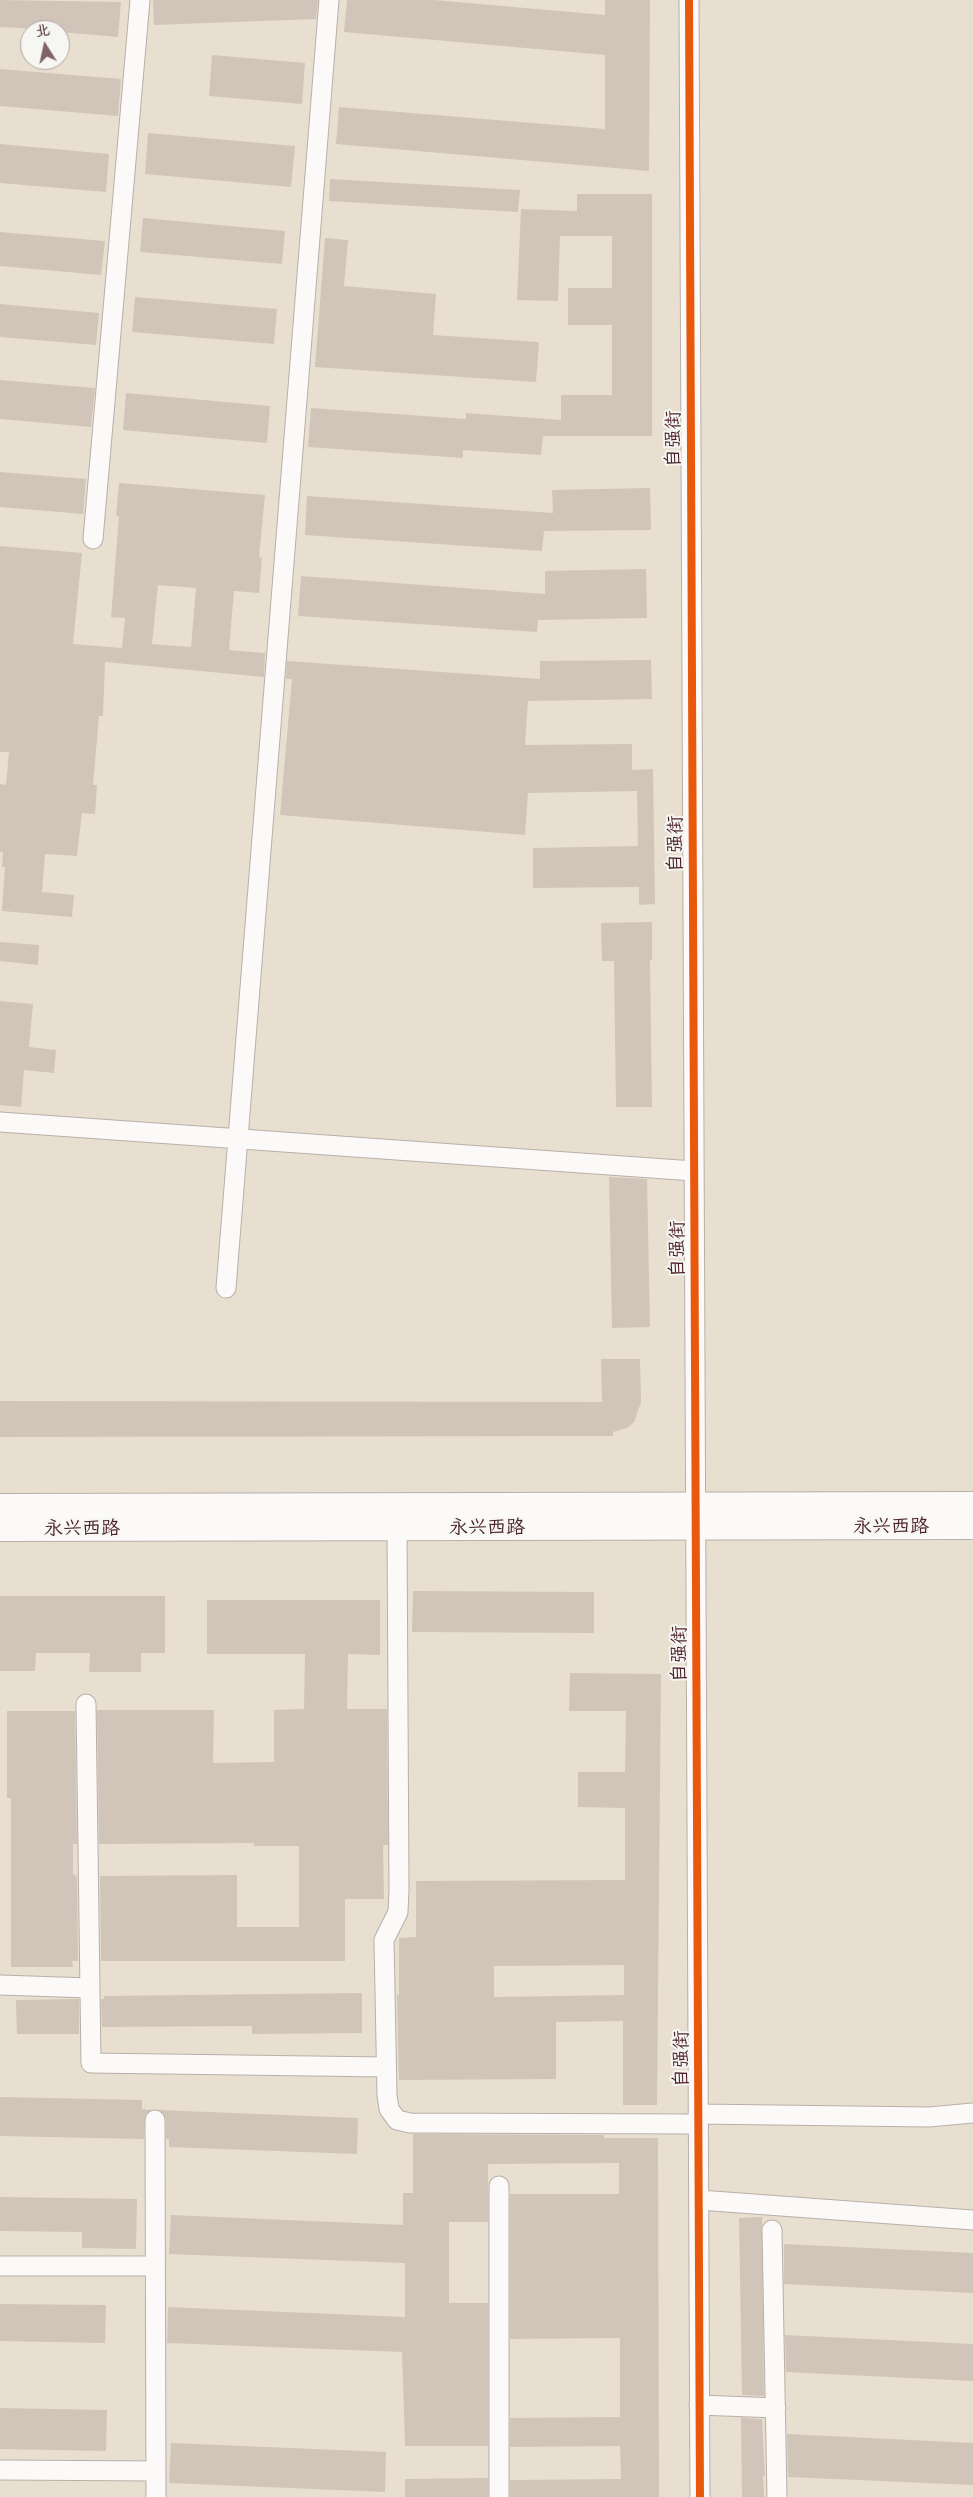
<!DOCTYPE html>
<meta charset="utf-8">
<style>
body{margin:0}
#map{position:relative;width:973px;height:2497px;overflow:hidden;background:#e8dfd1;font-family:Sriracha,"LXGW WenKai TC",sans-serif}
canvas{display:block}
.north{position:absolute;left:20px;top:20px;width:50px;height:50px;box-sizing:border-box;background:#f6f6f2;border:1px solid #b1a0a2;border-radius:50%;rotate:350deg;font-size:14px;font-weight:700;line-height:20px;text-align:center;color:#4a1f2b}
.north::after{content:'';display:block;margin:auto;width:18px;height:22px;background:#816265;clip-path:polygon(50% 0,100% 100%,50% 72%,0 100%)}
</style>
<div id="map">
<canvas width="973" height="2497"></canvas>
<div class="north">北</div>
</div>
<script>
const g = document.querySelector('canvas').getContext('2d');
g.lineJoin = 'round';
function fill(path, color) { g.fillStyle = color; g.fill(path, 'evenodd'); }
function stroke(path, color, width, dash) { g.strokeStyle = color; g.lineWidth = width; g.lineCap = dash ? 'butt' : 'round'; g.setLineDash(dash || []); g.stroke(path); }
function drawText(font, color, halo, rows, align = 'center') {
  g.font = font + ' Sriracha,"LXGW WenKai TC",sans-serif'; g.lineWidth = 4; g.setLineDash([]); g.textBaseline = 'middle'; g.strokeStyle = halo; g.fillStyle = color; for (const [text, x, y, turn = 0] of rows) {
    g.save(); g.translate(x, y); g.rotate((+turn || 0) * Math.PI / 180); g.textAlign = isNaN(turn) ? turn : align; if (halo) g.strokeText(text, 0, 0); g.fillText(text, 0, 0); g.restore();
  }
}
fill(new Path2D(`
 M0,0L121,2L118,37L60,32V30L0,27Z
 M153,0H318L316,19L154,25Z
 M347,0H434L605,15V0H650L649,171L336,144L339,107L605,129V55L344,32Z
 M212,55L305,63L302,104L209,96Z
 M0,69L121,79L118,116L0,106Z
 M148,133L295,146L291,187L145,174Z
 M0,144L109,154L106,192L0,183Z
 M330,179L520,190L518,212L329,201Z
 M577,194H652V436H543L541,455L463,450V458L308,447L311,408L466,419V413L561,420V395H612V325H568V288H612V236H560L558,301L517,300L521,209L577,211Z
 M143,218L285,231L282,264L140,252Z
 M0,232L105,241L101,275L0,266Z
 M325,238L348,240L344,286L436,294L433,335L539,342L536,382L315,367Z
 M135,297L277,309L274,344L132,332Z
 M0,304L99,313L96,345L0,337Z
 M0,380L95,388L91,427L0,419Z
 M126,393L270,406L267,443L123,430Z
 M0,472L86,479L83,514L0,507Z
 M119,483L265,495L259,557L262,558L259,593L234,591L229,650L265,653L264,677L105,662L103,716H99L93,785H97L95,814L82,813L77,856L45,854L42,892L74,895L72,917L2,911L5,867H2L3,852H0V784L6,785L9,752H0V546L82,553L73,644L122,648L125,618L111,617L119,516H116ZM158,585L196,588L191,647L152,644Z
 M650,488L651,530L544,531L542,551L305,535L307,496L553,513L552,490Z
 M646,569L647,618L538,620L537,632L298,616L301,576L545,594V571Z
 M651,660L652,699L528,701L525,745L632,744V770L653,769L655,904L639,905V887L533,888V848L638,846L637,791L528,793L525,835L280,815L292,679H286L287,661L540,679V661Z
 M652,922V960H650L652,1107H616L614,961H602L601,923Z
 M0,942L39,945L38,965L0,961Z
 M0,1001L33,1004L29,1047L56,1050L54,1073L24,1070L21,1107L0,1105Z
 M609,1177L647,1179L650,1327L612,1328Z
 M601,1359H640L641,1402L634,1422L627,1428L613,1432V1436L0,1437V1401L602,1402Z
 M413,1591L594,1592V1633L412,1632Z
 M0,1596H165V1653H141V1672H89L90,1653H36L35,1671H0Z
 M207,1600H380V1655L348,1654L347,1709H387L388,1845H383L384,1899H345V1961H101L100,1876L237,1875V1927H299V1846H254V1843L99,1844L97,1710H214L213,1763L274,1762V1710L304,1709L305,1654H207Z
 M570,1673L661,1674L657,2105H623V2021L556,2022V2079L399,2080L397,1995H399V1938L416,1937V1881L625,1880V1808L578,1807V1772H625L626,1711H569ZM624,1965V1995L494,1997V1966Z
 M7,1711H75L77,1844H73V1874L77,1876L78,1961H72L73,1967H11V1798H7Z
 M362,1993V2033L252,2034V2026L102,2027L101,1999H104V1996Z
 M79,1999V2034H17L16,2000Z
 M0,2097L142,2100V2109L152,2110L145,2115L144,2139L0,2136Z
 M159,2110L358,2118L357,2154L169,2147V2139H166V2119L164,2114Z
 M413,2134L604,2135V2138H658L659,2497H510V2480L621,2479L620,2446L510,2447V2418L620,2417V2338L510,2339V2194H619V2163L488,2164V2222H449V2303H488V2446H405L402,2352L167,2343L168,2307L405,2317V2263L169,2254L171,2215L403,2225V2193H413Z
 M0,2197L137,2199L136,2249L82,2248V2232L0,2231Z
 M762,2217L764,2396L742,2395L739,2218Z
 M784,2244L973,2253V2293L784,2284Z
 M0,2304L106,2305L105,2343L0,2341Z
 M785,2335L973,2344V2381L786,2372Z
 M0,2408L107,2410L106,2451L0,2449Z
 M741,2418L762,2419L765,2476L763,2475L764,2497H742Z
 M787,2434L973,2443V2485L788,2477Z
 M171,2443L386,2452L385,2492L169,2483Z
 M488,2478V2497H405V2479Z`), '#d1c5b9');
const minor = new Path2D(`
 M689,0L700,2497
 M93,539L140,0
 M0,1122L694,1171
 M226,1288L329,0
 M397,1528L399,1890L398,1912L384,1940L387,2095L389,2109L397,2120L410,2123L698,2124
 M86,1704L91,2063L386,2067
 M0,1985L90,1988
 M698,2114L929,2117L973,2113
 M155,2120L156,2497
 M699,2200L973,2220
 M772,2230L777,2497
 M0,2266H155
 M699,2405L776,2408
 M0,2470L156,2471
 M499,2497V2186`);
const major = new Path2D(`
 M0,1506L973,1504
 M0,1529L973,1527`);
stroke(minor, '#b9afa8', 21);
stroke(major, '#b9afa8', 26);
stroke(minor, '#fcfaf8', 19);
stroke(major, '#fcfaf8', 24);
stroke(new Path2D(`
 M689,0L700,2497`), '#e8590c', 8);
drawText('19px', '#4a1f2b', '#f6f6f2', [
 ["自强街",674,439,-90],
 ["自强街",676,844,-90],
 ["自强街",678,1249,-90],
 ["永兴西路",891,1527],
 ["永兴西路",487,1528],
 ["永兴西路",82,1529],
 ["自强街",680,1654,-90],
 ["自强街",682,2059,-90]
]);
</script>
